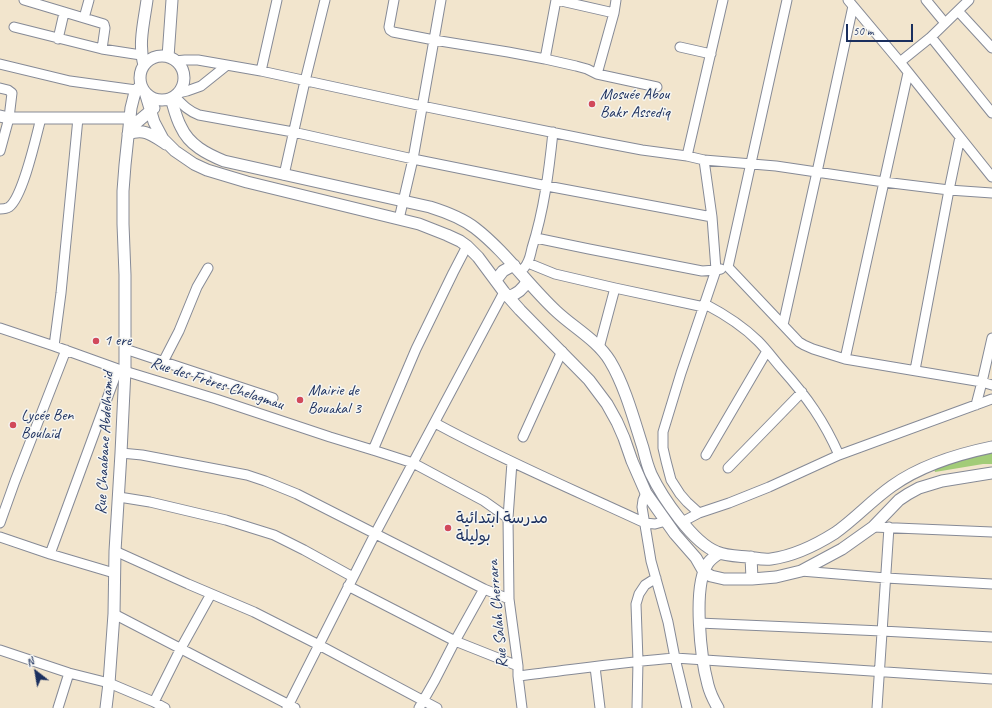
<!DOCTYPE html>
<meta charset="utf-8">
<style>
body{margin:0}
#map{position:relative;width:992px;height:708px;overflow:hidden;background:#f2e5cd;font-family:Caveat,sans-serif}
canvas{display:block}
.north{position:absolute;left:16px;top:652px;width:40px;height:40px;-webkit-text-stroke:3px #f6f6f2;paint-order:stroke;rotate:329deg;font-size:11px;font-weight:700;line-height:16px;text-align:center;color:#1b2f5e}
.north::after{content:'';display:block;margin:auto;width:14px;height:18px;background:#1b2f5e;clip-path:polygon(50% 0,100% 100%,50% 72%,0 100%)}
.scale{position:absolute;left:846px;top:24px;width:67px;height:18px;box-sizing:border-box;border:2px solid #1b2f5e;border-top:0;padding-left:5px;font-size:12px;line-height:14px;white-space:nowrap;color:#1b2f5e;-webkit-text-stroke:3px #f6f6f2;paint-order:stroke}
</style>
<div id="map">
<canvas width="992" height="708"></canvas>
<div class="north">N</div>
<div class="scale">50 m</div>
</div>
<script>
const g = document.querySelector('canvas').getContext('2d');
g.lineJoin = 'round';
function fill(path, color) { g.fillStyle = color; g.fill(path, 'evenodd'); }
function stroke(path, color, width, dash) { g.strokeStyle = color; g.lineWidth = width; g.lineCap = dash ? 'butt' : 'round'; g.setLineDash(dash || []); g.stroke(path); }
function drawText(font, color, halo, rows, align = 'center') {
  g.font = font + ' Caveat,"Playpen Sans Arabic",sans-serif'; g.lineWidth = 3; g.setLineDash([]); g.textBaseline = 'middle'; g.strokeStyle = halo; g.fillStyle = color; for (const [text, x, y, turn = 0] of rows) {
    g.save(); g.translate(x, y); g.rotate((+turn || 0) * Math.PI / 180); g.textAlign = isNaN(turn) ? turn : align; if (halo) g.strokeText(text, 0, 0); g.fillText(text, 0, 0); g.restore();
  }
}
fill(new Path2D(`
 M992,449V464H983L935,472L933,465Z`), '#a2cc78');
const minor = new Path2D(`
 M24,0L104,24L105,28L102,49
 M394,0L389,27L390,30L393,32L434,40L508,52L545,59L576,66L587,69L597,74L657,87
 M557,0L614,13
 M848,0L900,62L992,177
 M926,0L945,23
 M958,11L992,48
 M84,18L89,0
 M14,27L102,49L141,55
 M931,37L992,113
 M58,39L64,13
 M680,47L711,54
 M545,59L556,0
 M175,61L185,60H198L261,71L422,106L600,142L642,150L687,156L704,160L776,166L884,182L949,190L992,193
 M900,62L931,37L969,0
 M0,64L70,81L136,90
 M261,71L277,0
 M597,74L614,13L616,0
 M0,88L8,90L12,93L9,118L0,151
 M178,93L187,91L201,86L226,66
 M174,96C182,104 188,111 199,115L293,132L413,159L547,186L712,217
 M687,156L723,0
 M704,160L712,217L716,270L681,373L663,432V448L666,461L671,480L680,494L687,502L699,513L729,503L769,487L839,455L992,399
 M284,175L305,81L325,0
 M0,209C3,209 6,209 9,207C23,197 36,137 41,118
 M399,219L413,159L441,0
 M536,238L589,249L702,271L716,270L721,269
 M528,263L555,274L615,288L704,307
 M728,267L799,342L804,345L813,349L845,359L982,382L992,385
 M728,267L787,0
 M524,268C530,261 530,256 532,248C544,210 549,171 553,132
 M705,304C724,314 743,326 758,341C767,350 774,360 782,369C807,397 824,421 839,455
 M783,325L817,172L853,6
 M0,328L54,346L118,369L216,399L330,437L376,451L413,463L484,501L508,518
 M54,346L61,293L78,118
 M599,348L615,288
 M125,349L273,398
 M845,359L908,73
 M163,362L179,331L197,287L208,268
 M915,370L949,190L960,137
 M976,405L982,382L992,338
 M435,423C503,460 574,490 645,523L655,524L666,521
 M523,437L562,351
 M373,450L416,349L453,273L467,246
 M121,453L142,455L247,475L265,481L297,494L484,589L509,599
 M706,455L767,351
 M512,462L508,518L509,599L518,666V676L522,708
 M728,468L802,392
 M646,493L643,500L642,507L651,561L668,622L675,658L687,708
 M119,497L150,502L226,520L274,535L304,550L353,577
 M682,522L699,513
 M0,523L15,481L66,350
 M873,527L992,532
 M0,537L50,554L114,573
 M115,551L188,584L254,612L319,645L437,708
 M50,554L118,369
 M801,571L886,578L992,584
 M348,586L455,641L518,666
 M114,614L295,708
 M699,623L882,631L992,637
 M0,650L69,673L109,683L154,702L165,708
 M595,667L600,708
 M518,676C571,670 623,662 675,658L992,679
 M154,702L181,648L211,594
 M58,708L69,673
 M287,708L375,534L504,292
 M419,708L435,680L455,641L484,589
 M637,708L638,661L636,604L639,594L645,585L656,578
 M877,708L889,527`);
const major = new Path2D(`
 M140 78a22 22 0 1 1 44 0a22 22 0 1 1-44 0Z
 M168,57L172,0
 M144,65C138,44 144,22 147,0
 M145,92L154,122L163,139L175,151L194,164L207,170L247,182L419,224L447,235L460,241L467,246L478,257L504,292L520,310L589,380L607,404L617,422L624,438L632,461L646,493L675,534L696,558L704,572L711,576L724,579H752L776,577L801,571L842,549L873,527L899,500L908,494L919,488L942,481L992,473
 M171,98C174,108 176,118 181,127C189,145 207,154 224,161L430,207C446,212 462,218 475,228C506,252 528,285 556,311C574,328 597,340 610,361C625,386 634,420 643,448C645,456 647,465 651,474C662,497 693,543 717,552C726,556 738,556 748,557C755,558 763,560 771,559C793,556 816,545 835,533C855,519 872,500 892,486C920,466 958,454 992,447
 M0,116L9,118H130
 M129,129L154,108
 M128,134C145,128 152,135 166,144
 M496,280L503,271L514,265
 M508,297C517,294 523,290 527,281
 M751,557L752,579
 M106,708L109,683L114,614L115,551L121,453L125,370V275L123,224V191L125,165L131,108L134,96L136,90L141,86
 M718,708C714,701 710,693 708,685C701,659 692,586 708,563C711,559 715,556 720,553`);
stroke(minor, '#868a96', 11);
stroke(major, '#868a96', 13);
stroke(minor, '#fff', 9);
stroke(major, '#fff', 11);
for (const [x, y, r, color] of [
 [592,104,4,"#d1495b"],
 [96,341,4,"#d1495b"],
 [300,400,4,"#d1495b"],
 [13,425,4,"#d1495b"],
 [448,528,4,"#d1495b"]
]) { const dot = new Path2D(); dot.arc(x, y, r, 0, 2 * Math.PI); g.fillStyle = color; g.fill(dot); stroke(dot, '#f6f6f2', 1.5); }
drawText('16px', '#1b2f5e', '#f6f6f2', [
 ["Mosuée Abou",600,95],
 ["Bakr Assediq",600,113],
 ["1 ere",104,341],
 ["Mairie de",308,391],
 ["Bouakal 3",308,409],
 ["Lycée Ben",21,416],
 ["Boulaïd",21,434],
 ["مدرسة ابتدائية",456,519],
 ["بوليلة",456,537]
], 'left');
drawText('16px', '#1b2f5e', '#f6f6f2', [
 ["Rue des Frères Chelagmau",217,384,18],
 ["Rue Chaabane Abdelhamid",105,443,-87],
 ["Rue Salah Cherrara",498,614,-95]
]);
</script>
